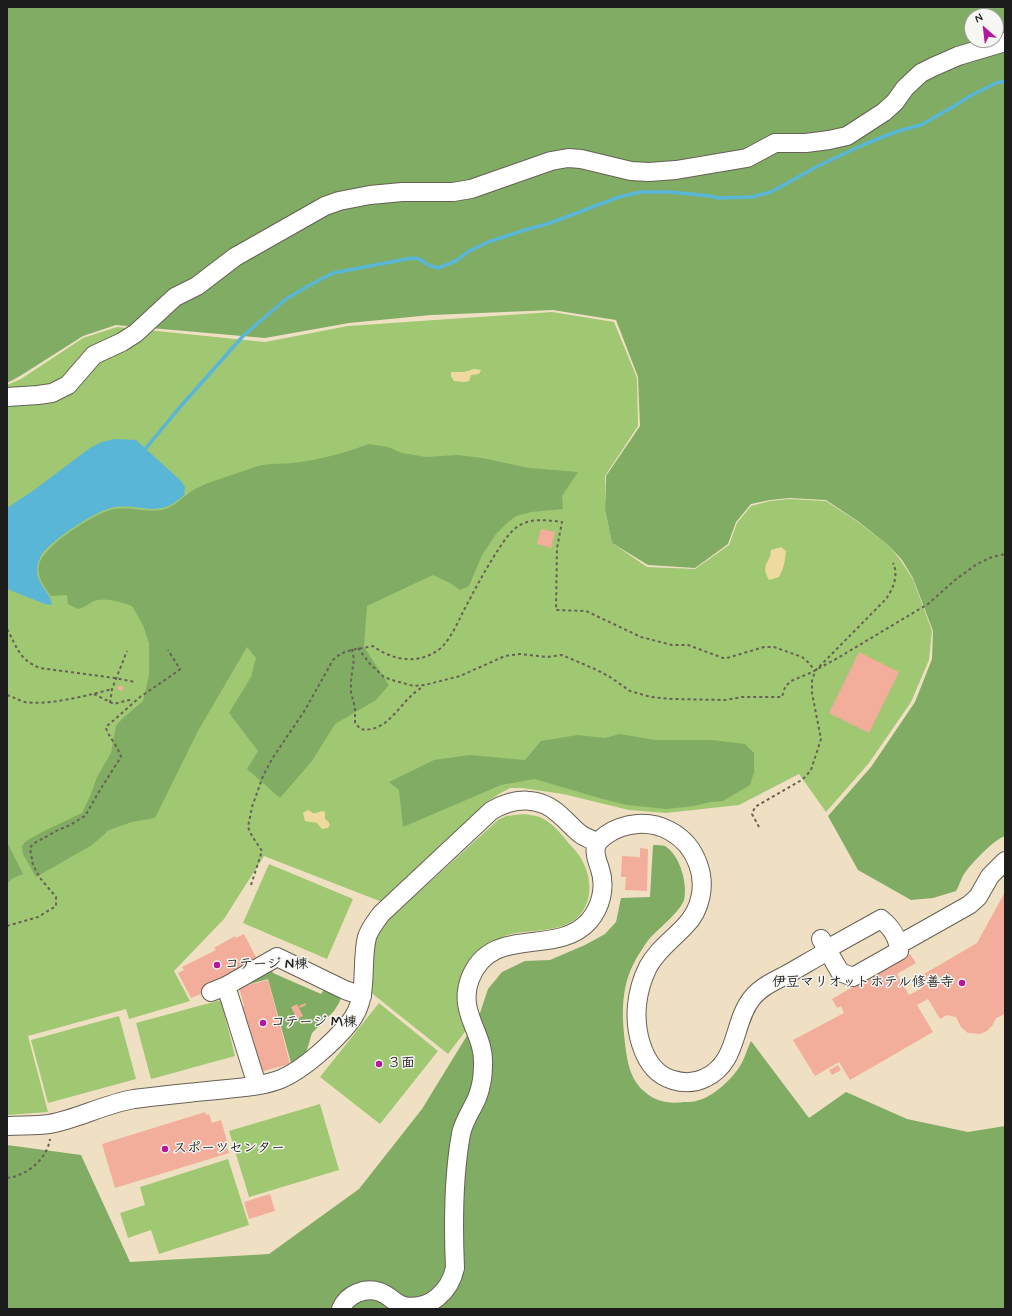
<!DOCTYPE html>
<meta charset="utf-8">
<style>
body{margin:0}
#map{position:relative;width:1012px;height:1316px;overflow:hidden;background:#f0e0c3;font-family:Mynerve,sans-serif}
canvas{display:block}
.frame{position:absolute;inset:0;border:8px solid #1c1c1c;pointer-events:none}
.north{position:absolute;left:964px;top:8px;width:40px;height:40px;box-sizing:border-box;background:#f6f6f2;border:1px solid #9f9f9c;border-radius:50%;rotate:332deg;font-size:11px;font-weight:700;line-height:16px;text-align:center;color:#1c1c1c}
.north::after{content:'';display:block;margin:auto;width:14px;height:18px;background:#b5179e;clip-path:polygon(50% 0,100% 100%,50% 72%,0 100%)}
</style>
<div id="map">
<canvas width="1012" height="1316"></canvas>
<div class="frame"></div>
<div class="north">N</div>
</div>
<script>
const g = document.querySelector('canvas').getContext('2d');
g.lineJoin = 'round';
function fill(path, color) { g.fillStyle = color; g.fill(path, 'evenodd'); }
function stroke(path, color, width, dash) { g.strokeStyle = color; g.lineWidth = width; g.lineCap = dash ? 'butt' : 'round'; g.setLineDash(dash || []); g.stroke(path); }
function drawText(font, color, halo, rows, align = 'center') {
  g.font = font + ' Mynerve,"Klee One",sans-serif'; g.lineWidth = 3; g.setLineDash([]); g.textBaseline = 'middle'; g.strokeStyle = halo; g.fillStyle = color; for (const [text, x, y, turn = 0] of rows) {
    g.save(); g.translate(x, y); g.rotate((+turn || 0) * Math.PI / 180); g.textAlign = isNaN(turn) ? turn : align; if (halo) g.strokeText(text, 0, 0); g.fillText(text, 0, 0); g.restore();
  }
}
fill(new Path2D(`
 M552,312L614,322L637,378L638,426L605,476V510L612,543L647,567L695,569L729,545L737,523L751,506L770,501L789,499L826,501L858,522L889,546L901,561L913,579L932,631L929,660L911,702L869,763L826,812L799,774L739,805L666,813L629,810L563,794L522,788H510L499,794L484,804L382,902L264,856L224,919L174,971L190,1001L129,1019L126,1009L28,1036L48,1112L7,1115V385L21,379L83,338L117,327L265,342L348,326Z
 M524,814C528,815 532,815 536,816C551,819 564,838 574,849C595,872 597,912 565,925C548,932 528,930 511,934C496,938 478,950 469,963C461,973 455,1000 459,1012C460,1018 464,1023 467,1029L448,1054L369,991L373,943L380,929L387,921L498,820L506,816Z
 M269,864L353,899L327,959L243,923Z
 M221,1000L235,1056L151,1079L136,1023Z
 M379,1003L438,1051L380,1124L320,1077Z
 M119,1016L136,1079L48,1103L31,1040Z
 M320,1104L339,1170L249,1197L229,1131Z
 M228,1159L249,1225L159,1254L151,1230L128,1238L120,1213L145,1205L140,1187Z`), '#a0c772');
fill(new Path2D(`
 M7,7H1005V836C993,840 971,864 964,874C961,879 959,886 956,891L933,898L911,900L858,870L828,816L871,767L915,702L932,659L933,631L913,578L902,560L889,546L859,522L826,500L789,498L770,500L751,504L736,522L728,544L695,568L648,565L612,543L605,510L606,476L640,426L638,377L616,320L553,310L431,315L349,323L265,338L116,325L83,336L20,376L7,383ZM972,16H996V40H972Z
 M369,444L388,447L402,453L426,457L458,455L482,458L529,468L578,472L562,496L563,509L531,512L516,516L507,523L496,534L482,555L469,586L460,590L450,583L433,575L367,606L364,647L389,685L376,700L335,724L312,761L280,798L247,769L258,751L229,713L251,677L256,658L247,647L198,731L155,818L132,822L109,830L92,845L36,877L23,854L22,846L26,841L42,832L82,813L91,794L97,777L111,753L116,726L122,719L143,701L149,675V643L143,625L132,606C120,602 104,596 92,602C87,605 83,608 78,609L68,604L67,595L51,596C44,587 37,577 39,566C42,546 95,513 114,509C131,506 151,515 168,508C177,504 184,496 192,491C207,482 224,478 240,472C248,470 255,466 263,465C273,463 283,464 293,463C319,460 345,453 369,444Z
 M620,734L655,740H712L745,744L754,753V772L750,785L723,801L710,802L694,806L666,809L627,805L599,798L535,779L501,785L403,827L399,790L389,782L434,760L470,755L525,760L541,741L578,735L605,738Z
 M7,842L23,874L13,878L7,884Z
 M653,845C657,845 662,845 665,846C680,855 688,884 684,900C681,910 661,927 654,934C649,938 646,943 643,948C621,979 621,1007 625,1043C627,1061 630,1080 645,1092C656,1102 670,1104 684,1102C689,1102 694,1102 699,1100C713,1097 733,1078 740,1066C745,1058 747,1049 751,1041L809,1118L846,1092L907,1119L968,1132L1005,1126V1309H7V1145L81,1155L130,1262L269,1254L359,1189L422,1109L479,1016L488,989L502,972L525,961L550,960L585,945L605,934L616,922L621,898L650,897Z
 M269,965L273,973L321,994L325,988L342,995L339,1003L334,1011L312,1033L306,1053L291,1063L268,979L239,987Z`), '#80ac64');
fill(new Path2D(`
 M474,369L481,370L479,374L471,375L469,381L464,382L454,381L451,376V372H464Z
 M781,547L786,551C785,561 784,568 779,577L769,580C760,563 770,565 771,550Z
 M309,810C314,816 317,812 323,811L325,812V819L328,821L330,825L328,828L322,829L317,823L305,821L303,813L306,811Z`), '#eeda9e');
fill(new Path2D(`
 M115,439L136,440L181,481L185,487L184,495C159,519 144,504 115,507C98,509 53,539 42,554C39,559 37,565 37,571C37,584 50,592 52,604L49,605L45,604L7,589V508L34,490L90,448L102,442Z`), '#59b6d7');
stroke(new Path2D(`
 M146,448L180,407L244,335L286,299L308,286L333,273L412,258L419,259L430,266L438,268L456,261L469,251L488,242L525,230L550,223L619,197L641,192H670L710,196L717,198L751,197L771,192L818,166L865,144L898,131L921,125L956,105L970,96L996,83L1005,81`), '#59b6d7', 3.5);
fill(new Path2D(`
 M541,529L555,532L551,548L537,544Z
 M859,652L899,672L869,733L829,713Z
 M118,686H123V691L118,690Z
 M640,848L648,849L647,891L625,890L626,877H621L622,856L640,857Z
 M1005,892V1014L996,1018L992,1026L987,1031L980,1034L968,1033L961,1027L956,1017L947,1015L940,1019L928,999L917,1005L933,1032L850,1080L839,1062L815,1076L793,1040L844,1013L841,1006L837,1008L832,999L910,954L916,963L897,974L909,995L922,988L917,978L977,943Z
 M244,934L257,959L208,991L191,998L178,973L184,970L182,967L216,950L214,948L235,936L236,938Z
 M268,980L290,1064L256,1073L253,1046H254L253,1039L250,1040L242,1007L244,1006L239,987Z
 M305,1003L306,1005L300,1008L299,1006Z
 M297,1004L303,1016L297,1019L291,1007Z
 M838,1065L841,1070L832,1075L829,1070Z
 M205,1112L206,1115L209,1114L212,1123L221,1120L227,1141H225L229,1153L115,1188L102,1144Z
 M270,1194L275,1211L249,1219L244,1202Z`), '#f2ad9b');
const minor = new Path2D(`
 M7,397L38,395L52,393L68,385L94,355L122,342L136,333L175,297L197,286L235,257L325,206L339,201L370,195L402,192H453L471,189L551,161L568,158L581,159L631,171L649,172L676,170L747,158L775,143H806L829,140L847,136L884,112L895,102L905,88L921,73L933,67L958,56L1005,42
 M821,939L840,972L853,977L899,951C898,937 892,928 881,919L827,949
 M898,945L969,905L978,897L990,876L1005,861
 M226,986L257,1085
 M211,992L226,986L277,957L345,990L362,996
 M7,1126C21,1125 36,1126 49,1124C78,1119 104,1104 134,1099C165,1095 196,1092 227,1089C245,1087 264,1086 281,1079C303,1070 335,1041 350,1022C370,997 360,965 367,937C370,928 376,921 381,914L491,811C514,797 540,796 560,815C576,829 576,835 598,842
 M341,1309C347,1294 365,1287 380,1292C389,1295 394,1303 404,1306C430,1311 450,1291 455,1268C453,1223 453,1178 461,1134C464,1120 472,1110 477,1098C481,1088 483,1076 483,1065C485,1033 457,1013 470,979C491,923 556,958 589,921C601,907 606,887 600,869C598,862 594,855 596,847C597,842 602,838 606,835C625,822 650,820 670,831C683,838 693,850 698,864C706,885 701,910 685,926C672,940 657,950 648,967C636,991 633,1019 641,1044C646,1060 655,1075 673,1080C683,1083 695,1083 705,1078C739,1062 732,1023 752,998C760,988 772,982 784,976C799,968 813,959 828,951`);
stroke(minor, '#666156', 20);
stroke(new Path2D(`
 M7,629C17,647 19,660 40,668L115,678L135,682
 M358,648L370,664L384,677L395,681L414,686L425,685L460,676L505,656L520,654L547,657L562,655L597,670L610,677L630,691L651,697L672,699L725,700L742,697H782L785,687L791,681L810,673L836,659L928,604L955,580L977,564L992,557L1005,554
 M352,649L354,659L351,680V693L355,707V722L360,729C390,734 400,699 423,687
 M94,694L114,704L129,700L132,703
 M7,695C13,697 18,700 25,702C48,706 89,695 112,689
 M110,703L112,689L127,651
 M759,827L752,814L755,807L800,781L805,777L811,770L821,739L812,693V681L815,671L886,599C893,589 899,575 893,563
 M251,885L262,851L252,836L248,827L252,807L263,776L272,759L305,710L333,660C345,648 358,650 373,646C382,653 396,659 407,659C419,660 431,656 441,648C451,638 457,624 463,612C474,591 485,570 498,550C504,541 510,531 520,525C533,518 547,520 562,522L557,548L556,610L586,611L641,637L672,645H688L723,658H727L764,647H774L802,657L809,663L815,671
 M7,926L38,917L56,906V897L40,878L33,865L30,848L33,844L58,830L68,826L85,816L100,790L121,757C119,748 106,733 106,727L140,697L178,671L180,669L168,650
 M7,1178C27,1176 47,1159 50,1139`), '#666156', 2, [3, 3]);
stroke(minor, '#fff', 18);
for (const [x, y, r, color] of [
 [217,965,4,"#b5179e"],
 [962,983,4,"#b5179e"],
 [263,1023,4,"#b5179e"],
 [379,1064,4,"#b5179e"],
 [165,1149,4,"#b5179e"]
]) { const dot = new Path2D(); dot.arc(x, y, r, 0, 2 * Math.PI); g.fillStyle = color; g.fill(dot); stroke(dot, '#f6f6f2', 1.5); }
drawText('bold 14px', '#1c1c1c', '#f6f6f2', [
 ["コテージ N棟",225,965],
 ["伊豆マリオットホテル修善寺",954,983,"right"],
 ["コテージ M棟",271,1023],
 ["３面",387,1064],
 ["スポーツセンター",173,1149]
], 'left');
</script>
